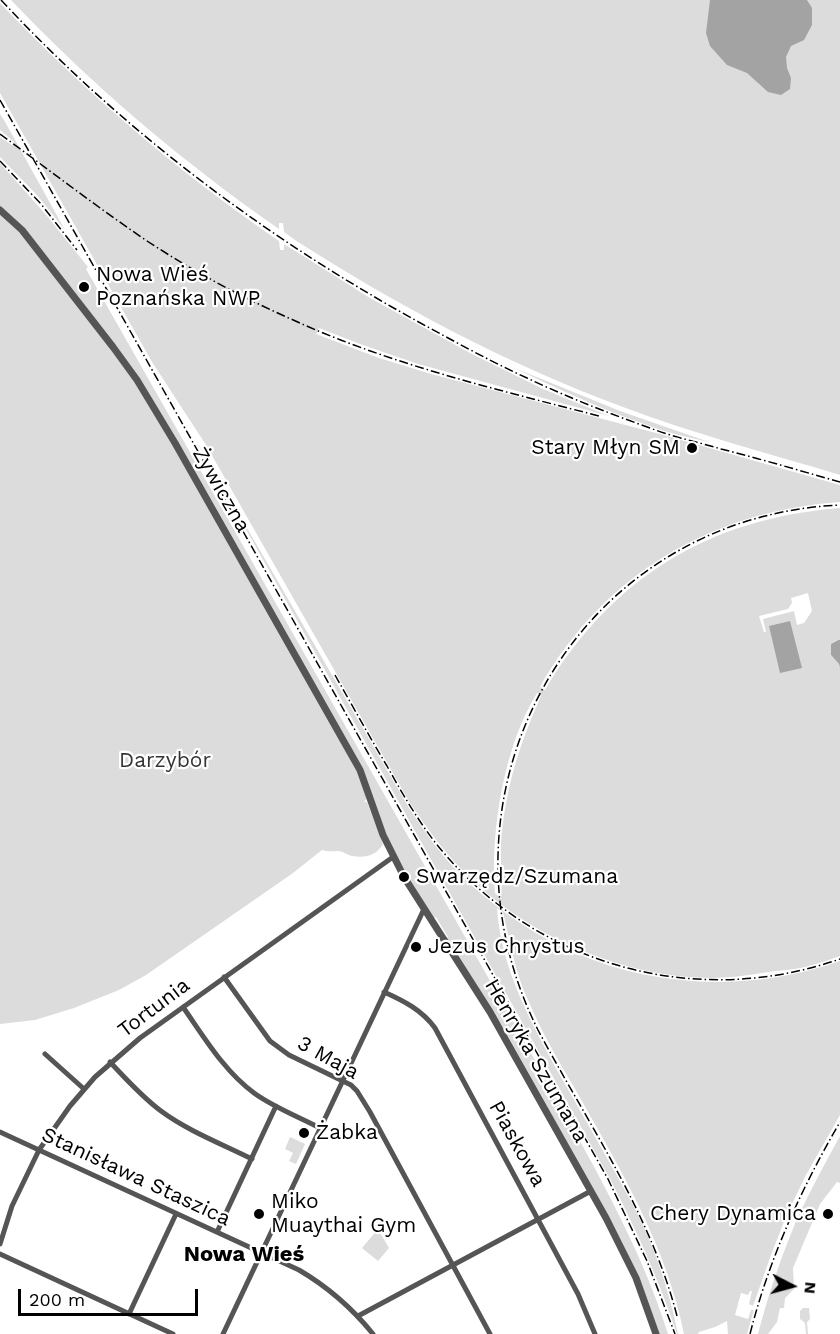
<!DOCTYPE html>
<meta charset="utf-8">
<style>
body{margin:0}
#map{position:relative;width:840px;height:1334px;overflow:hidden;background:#fff;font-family:"Work Sans",sans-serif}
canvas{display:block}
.north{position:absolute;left:762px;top:1256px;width:60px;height:60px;-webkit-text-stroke:4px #fff;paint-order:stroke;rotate:96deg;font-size:16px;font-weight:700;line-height:24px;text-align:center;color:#000}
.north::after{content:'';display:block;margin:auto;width:21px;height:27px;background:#000;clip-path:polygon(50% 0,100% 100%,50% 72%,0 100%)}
.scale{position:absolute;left:18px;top:1289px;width:180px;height:27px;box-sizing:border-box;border:3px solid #000;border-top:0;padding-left:8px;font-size:18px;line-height:21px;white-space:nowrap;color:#000;-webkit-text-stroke:4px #fff;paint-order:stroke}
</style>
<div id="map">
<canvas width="840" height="1334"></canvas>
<div class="north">N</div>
<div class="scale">200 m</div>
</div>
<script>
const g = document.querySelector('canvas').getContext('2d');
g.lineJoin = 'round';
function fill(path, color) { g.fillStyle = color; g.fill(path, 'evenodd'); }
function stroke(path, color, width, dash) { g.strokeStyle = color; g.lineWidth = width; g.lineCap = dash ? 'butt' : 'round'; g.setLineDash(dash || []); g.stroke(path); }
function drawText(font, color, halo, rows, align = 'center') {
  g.font = font + ' "Work Sans",sans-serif'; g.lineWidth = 4.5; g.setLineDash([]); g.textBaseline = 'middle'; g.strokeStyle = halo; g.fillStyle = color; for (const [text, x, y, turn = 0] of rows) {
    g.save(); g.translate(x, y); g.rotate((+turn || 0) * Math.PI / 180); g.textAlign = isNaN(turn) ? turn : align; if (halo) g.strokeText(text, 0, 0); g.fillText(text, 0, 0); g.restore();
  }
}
fill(new Path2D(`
 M11,0H840V475C768,453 694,434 623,407C507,364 398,306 295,240L284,232L283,223H279V229C180,160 94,87 11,0Z
 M0,3C86,93 177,171 279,241L280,250H284V244L370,298L470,353L543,389L609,416L418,364L360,344L319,328L316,334L379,358L431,374L660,434L840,485V502C712,511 604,574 540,687L545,690C611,578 710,518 840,508V640H837L831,644V655L839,664L840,668V956C829,960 817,964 805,967C793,970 781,970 769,972C749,975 730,978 710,978C624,977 532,938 470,878C447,856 428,830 410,803L206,445L152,362L0,93ZM808,593L812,611L804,623L797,625L794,611L763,619L766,632H764L759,616L788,609L792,603L791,598ZM537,693L541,696C519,745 505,790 501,843C500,862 503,881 501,899L495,893C490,832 504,746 537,693Z
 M0,114L4,120L65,230L37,195L0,157V137L12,145L14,142L0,130Z
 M0,163L47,216L88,267L86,269L552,1090C595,1169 641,1247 668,1334H659L637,1275L622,1242L504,1029L446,938L448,937L436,917L433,918L399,863L390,845L358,761L180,446L130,370L360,770L369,796L364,802H367L383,844C376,856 365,858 352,856C347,855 343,851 338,851C332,851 328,852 322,850L293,873L172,957L146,975L119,990L74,1008L35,1020L0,1024Z
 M512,367L620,411L709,442C693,438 677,435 661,430C610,413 560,390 512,367Z
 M192,433L409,808C427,835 445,861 469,883C500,911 537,937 576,953C658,989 755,991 840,961V1115L806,1175L787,1214L771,1255L753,1306L749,1304L752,1291H750L748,1295L741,1293L735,1315L748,1319L751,1310H754L747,1334H728L727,1321L715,1327L699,1332L698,1334H684C666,1244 619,1167 575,1089C558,1060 541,1031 528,1000C515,972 510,942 503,912L497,908C501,969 532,1025 561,1077C585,1120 610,1162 633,1205C654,1245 669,1290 678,1334H677C659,1280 636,1229 610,1179Z
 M840,1136V1183L837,1182L820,1204L793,1268L794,1289L785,1298L784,1308H780L777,1322L768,1334H758C768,1295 781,1257 797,1219C810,1191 825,1163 840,1136Z
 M290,1137L305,1144L296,1164L289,1161L293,1153L285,1149Z
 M378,1229L389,1248L378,1261L362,1248Z
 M803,1308H809L810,1319L807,1322L808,1334H806L805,1323L800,1319V1311Z`), '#dcdcdc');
fill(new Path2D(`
 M710,0H807L812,8V25L804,40L791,46L786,57L787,68L791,78L790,89L781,95L768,92L747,73L727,65L710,46L706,33Z
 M790,621L802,668L780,673L769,626Z
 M838,640H840V668L839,664L831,655V644Z`), '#a3a3a3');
stroke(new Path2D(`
 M224,977L270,1041L289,1055L351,1085L357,1091L370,1112L490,1334
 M384,992C404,1001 422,1010 435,1028L578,1294L595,1334
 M183,1007C204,1037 224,1071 254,1093C273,1107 299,1117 320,1128
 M45,1054L84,1089
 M110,1062C126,1079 142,1097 161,1111C188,1131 222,1144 252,1159
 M0,1132L299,1270C328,1287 352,1308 373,1334
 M217,1232L276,1106
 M0,1244L12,1206L39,1150L70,1106L95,1077L140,1038L393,857
 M0,1254L173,1334
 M129,1314L176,1214
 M358,1316L591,1191
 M223,1334L424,909`), '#555', 5);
stroke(new Path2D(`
 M0,210L22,230L113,347L137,380L175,443L360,770L383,835L404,877L490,1012L606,1218L636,1278L656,1334`), '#555', 7);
stroke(new Path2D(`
 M1,0C124,132 268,240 426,326C459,344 492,362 527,378C567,397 608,413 650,428C673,437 698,442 721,449C761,459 801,471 840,482
 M0,100L608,1179L647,1261L675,1334
 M0,134C49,170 97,207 147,241C193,271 241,297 291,319C389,364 495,389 599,416
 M0,161L41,204L77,250
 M335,675C352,705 369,736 387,766C402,793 418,821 438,846C535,965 695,1010 840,959
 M677,1316C650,1212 588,1124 538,1030C420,795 575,517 840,505
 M750,1334C769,1259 801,1189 840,1122`), '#000', 1.5, [9, 3, 1.5, 3]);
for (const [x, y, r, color] of [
 [84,287,6,"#000"],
 [692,448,6,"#000"],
 [404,877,6,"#000"],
 [416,947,6,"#000"],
 [304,1133,6,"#000"],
 [259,1214,6,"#000"],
 [828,1214,6,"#000"]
]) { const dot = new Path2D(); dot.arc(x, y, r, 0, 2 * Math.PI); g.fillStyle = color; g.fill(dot); stroke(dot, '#fff', 2); }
drawText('21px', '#000', '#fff', [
 ["Nowa Wieś",96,275],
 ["Poznańska NWP",96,299],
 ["Stary Młyn SM",680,448,"right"],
 ["Swarzędz/Szumana",416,877],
 ["Jezus Chrystus",428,947],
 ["Żabka",316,1133],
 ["Miko",271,1202],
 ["Muaythai Gym",271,1226],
 ["Chery Dynamica",816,1214,"right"]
], 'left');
drawText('21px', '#000', '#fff', [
 ["Żywiczna",221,490,60],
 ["Tortunia",154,1008,-37],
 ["3 Maja",328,1058,29],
 ["Henryka Szumana",536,1061,60],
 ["Piaskowa",517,1144,61],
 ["Stanisława Staszica",136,1177,25]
]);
drawText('21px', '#333', '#fff', [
 ["Darzybór",165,761]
]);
drawText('bold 22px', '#000', '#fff', [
 ["Nowa Wieś",244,1255]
]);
</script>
